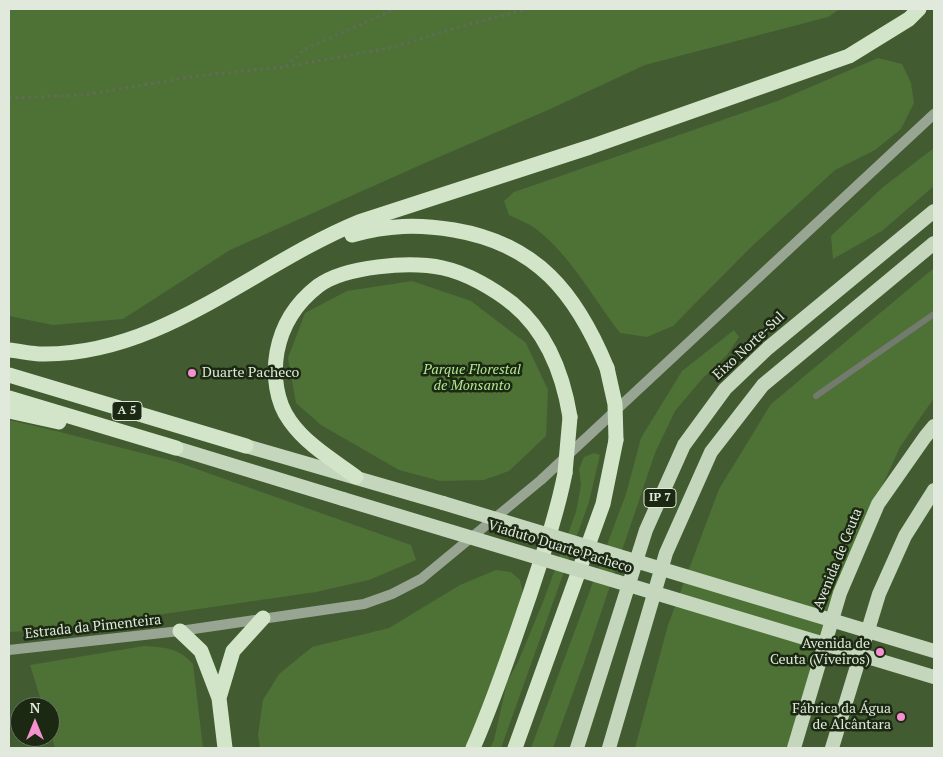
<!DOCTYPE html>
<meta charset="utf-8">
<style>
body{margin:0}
#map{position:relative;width:943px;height:757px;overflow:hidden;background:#24321b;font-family:"PT Serif",serif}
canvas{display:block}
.frame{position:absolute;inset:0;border:10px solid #e0e9db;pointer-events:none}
.north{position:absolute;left:10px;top:697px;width:50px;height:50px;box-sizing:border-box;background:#1b2812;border:1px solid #6a7562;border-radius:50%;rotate:0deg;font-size:14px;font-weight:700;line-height:20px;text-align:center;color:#e0e9db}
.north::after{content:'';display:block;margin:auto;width:18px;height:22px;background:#f790ce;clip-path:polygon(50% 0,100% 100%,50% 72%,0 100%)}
</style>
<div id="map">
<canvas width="943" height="757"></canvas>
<div class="frame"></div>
<div class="north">N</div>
</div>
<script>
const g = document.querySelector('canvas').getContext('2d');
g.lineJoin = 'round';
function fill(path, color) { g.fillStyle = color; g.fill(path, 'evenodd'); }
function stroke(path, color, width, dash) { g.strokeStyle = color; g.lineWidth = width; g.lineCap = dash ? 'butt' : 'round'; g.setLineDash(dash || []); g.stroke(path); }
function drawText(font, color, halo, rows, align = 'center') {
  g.font = font + ' "PT Serif",serif'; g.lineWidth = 5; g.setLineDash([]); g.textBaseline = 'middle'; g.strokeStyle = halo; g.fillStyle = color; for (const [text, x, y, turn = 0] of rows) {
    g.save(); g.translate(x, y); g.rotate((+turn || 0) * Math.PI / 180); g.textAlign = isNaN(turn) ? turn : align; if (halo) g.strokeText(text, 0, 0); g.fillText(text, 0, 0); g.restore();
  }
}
fill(new Path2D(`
 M9,9H934V748H9ZM20,707H50V737H20Z`), '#425b31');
fill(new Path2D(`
 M9,9H840L828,17L645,65L548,110L425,163L230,250L123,319L53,325L9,316Z
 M878,58L902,64L911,83L914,103L901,129L875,150L835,170L749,249L673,326L647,337L620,333C593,298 571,256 536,229C528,223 517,219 509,215L504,201L514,192L780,100Z
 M934,148V186L882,231L833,259L831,236L883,187Z
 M934,268V398L900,447L839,580L789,748H635L668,625L719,489L771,404Z
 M412,281L471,301L526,343L548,390L546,436L509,471L484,480L440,481L399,470L321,425L296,403L288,358L305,313L347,291Z
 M734,330L739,337L727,355L702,379L675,411L655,453L586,657L553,748H531L626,494L641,438L682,371Z
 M9,420L56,431L177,462L411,545L416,560L369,580L316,592L60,629L9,632Z
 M594,453L600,455L589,502L501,748H490L494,740L507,682L518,662L543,602L576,512L581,485L579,469L584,457Z
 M496,570L511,572L520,580L523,593L520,610L511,625L500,662L466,748H260L258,735L263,700L279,674L312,647L389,628L460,585Z
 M144,646C164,647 179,648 193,664L203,748H55L50,731V707H43L30,665Z`), '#4e7136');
stroke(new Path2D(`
 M286,66L305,49L389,12L393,9
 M9,98L84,95L196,76L284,67L394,47L459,27L527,9`), '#606c58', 3, [2.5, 4]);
stroke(new Path2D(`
 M816,396L934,314`), '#737a6e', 6);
stroke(new Path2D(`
 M9,650L180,631L364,604L392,594L421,579L541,480L934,114`), '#99a593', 10);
stroke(new Path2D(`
 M246,446L443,503
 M176,448L343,499
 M577,748L646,530L684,445L725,389L768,348L934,211
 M609,748L666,553L711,452L763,385L934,243
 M794,748L840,593L878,504L925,437L934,426
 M832,748L879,594L905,536L934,490`), '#c4d6bb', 14);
stroke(new Path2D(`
 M352,235C388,225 418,224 454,230C537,244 576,293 607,368
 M9,350C20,351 32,354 43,354C162,355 254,265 359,222L590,147L849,56L909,19L919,9
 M9,375L246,446
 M9,398L176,448
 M9,411L59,422
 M356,477C333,460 307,445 290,421C276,402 273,375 277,352C282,325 296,303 318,286C345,266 410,261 443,268C467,273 494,289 513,304C548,333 563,374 570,417
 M180,631L201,651L219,698L225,748
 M219,698L233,651L263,618
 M473,748C495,698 512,646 530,594C543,554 557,514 565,473
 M515,748L603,504L616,440`), '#d2e5c8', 15);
stroke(new Path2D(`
 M343,499L934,677
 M443,503L934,651`), '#c4d6bb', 14);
stroke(new Path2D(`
 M607,368L615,404L616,440
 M565,473L570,417`), '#d2e5c8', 15);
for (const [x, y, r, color] of [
 [192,373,5,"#f790ce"],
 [880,652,5,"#f790ce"],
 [901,717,5,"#f790ce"]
]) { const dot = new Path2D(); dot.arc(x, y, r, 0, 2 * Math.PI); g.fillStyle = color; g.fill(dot); stroke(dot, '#1b2812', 2); }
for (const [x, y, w] of [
 [127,411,30],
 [660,498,32]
]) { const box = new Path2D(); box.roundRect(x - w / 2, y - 9.5, w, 19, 4); g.fillStyle = '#1b2812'; g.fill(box); stroke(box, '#e0e9db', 1); }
drawText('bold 12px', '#e0e9db', null, [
 ["A 5",127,411],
 ["IP 7",660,498]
]);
drawText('14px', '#e0e9db', '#1b2812', [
 ["Eixo Norte-Sul",749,346,-43],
 ["Viaduto Duarte Pacheco",560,547,17],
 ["Avenida de Ceuta",838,559,-68],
 ["Estrada da Pimenteira",93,627,-6]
]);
drawText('italic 14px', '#b3e892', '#1b2812', [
 ["Parque Florestal",472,370],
 ["de Monsanto",472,386]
]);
drawText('14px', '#e0e9db', '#1b2812', [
 ["Duarte Pacheco",202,373,"left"],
 ["Avenida de",870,644],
 ["Ceuta (Viveiros)",870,660],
 ["Fábrica da Água",891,709],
 ["de Alcântara",891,725]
], 'right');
</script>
